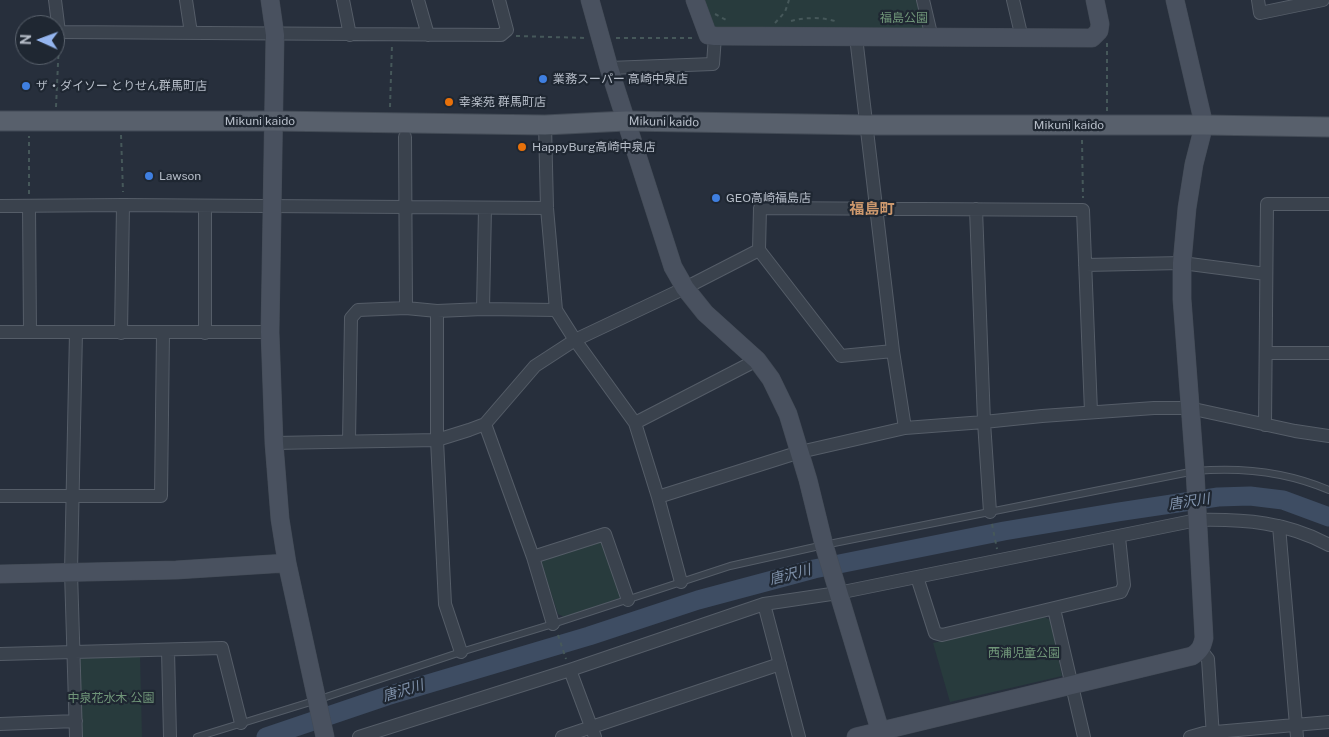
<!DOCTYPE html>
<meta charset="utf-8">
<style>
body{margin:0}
#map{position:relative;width:1329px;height:737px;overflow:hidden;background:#272f3c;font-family:"Public Sans",sans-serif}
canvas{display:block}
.north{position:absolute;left:15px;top:15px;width:50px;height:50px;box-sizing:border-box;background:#1f2732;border:1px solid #5b636e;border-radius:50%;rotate:272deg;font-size:14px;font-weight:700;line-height:20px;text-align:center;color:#b6bdc8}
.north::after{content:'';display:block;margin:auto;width:18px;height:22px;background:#94b5ef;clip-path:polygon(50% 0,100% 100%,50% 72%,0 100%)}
</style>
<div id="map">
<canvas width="1329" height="737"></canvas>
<div class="north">N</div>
</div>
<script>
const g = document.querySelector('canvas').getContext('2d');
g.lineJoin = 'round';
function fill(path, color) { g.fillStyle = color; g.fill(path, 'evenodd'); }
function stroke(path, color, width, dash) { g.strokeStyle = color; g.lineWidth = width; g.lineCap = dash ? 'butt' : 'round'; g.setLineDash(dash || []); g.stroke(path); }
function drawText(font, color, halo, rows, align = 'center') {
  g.font = font + ' "Public Sans","Noto Sans JP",sans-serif'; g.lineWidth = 4.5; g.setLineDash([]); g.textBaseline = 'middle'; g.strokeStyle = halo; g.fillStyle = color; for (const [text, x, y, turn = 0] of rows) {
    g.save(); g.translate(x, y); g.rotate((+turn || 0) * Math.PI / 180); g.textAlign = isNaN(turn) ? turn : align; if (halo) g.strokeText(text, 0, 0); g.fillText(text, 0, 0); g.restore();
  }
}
fill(new Path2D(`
 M702,0H923L932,38L714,31Z
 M602,541L622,593L620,598L564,617L558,614L541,562L542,558Z
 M1042,616L1051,620L1062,676L950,702L933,643Z
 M140,654L142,737H82L80,660L84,656Z`), '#283b3d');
stroke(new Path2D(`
 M266,737L387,696L589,636L698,600L814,569L1004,531L1118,512L1218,497L1250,496L1283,500L1329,517`), '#3e4d63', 19);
const lane = new Path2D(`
 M197,737L317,700L461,652L553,624L730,566L824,545L1195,471C1240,467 1287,472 1329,490`);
const street = new Path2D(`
 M55,0L59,32L501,35L507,30L499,0
 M186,0L191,33
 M343,0L350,35
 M418,0L428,35
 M923,0L932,38
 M1013,0L1022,38
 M1258,0L1260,13L1323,0
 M856,37L893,351L905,428
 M609,68L713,64L715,36
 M545,125L547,208L556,310L575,340L635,423L658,497L681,582
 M405,137L406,308
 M0,206L123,205L547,208
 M29,206L30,332
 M976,209L984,422L990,512
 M1085,265L1182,263L1266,274
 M483,309L485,208
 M437,311V440L445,604L461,652
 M0,332H270
 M76,332L71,572L76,737
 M121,333L123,205
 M205,333V206
 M893,351L841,356L759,250L760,208L1083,210L1091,412
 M1266,353H1329
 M635,423L757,360
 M485,424L533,557L553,624
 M1265,425L1267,204H1329
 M349,441L351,318L358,310L406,308L437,311L483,309L556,310
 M274,443L437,440L469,430L485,424L535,366L575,340L685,288L759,250
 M0,496H161L163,333
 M658,497L800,452L905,428L984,422L1042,416L1154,408H1189L1295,431L1329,436
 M1279,526L1297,737
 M533,557L605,534L628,600
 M917,577L935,633L942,635L1121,592L1124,585L1119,537
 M764,604L799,737
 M1054,609L1084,737
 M168,650L170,737
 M1201,650L1208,659L1213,737
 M0,654L222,648L241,723
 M570,670L595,737
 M0,724L76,721
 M359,737L570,670L764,604L838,593L1197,520C1244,519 1287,522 1329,545
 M562,737L780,664
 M1190,737L1204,733L1329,722`);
const secondary = new Path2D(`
 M270,0L275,35L270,332L274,443L280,519L287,563L325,737
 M590,0L609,68L673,267L685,288L705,313L757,360L771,379L788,414L808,480L824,545L882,737
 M695,0L708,35L715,36L1092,38L1099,31L1100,24L1095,0
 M0,574L176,570L287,563
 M856,737L1192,656C1200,651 1202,647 1204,638L1195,471L1182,299V263L1187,208L1194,164L1204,125L1175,0`);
const primary = new Path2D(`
 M0,121H274L545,125L626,121L867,125H1204L1329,127`);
stroke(lane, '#555d68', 8);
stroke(street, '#555d68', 14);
stroke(secondary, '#434b56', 19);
stroke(primary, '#434b56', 21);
stroke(new Path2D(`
 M715,14L728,21
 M791,21C806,17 824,17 838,22
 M775,23L785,12L789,0
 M516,36L586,38
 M616,38H694
 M56,107L59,42
 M390,107L392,45
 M1107,111V41
 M121,135L123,192
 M1082,140L1083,198
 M29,194V136
 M992,524L997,549
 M558,635L566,659`), '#46585a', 2, [4, 4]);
stroke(lane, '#3a424d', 6);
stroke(street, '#3a424d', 12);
stroke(secondary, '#49515f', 18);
stroke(primary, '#58606c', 19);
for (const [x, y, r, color] of [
 [543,79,5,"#3f7fe0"],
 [26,86,5,"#3f7fe0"],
 [449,102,5,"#e8710a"],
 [522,147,5,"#e8710a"],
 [149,176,5,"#3f7fe0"],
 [716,198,5,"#3f7fe0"]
]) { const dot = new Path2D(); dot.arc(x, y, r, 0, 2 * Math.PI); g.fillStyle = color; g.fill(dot); stroke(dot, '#1f2732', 2); }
drawText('12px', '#709679', '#1f2732', [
 ["福島公園",904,18],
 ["西浦児童公園",1024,653],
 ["中泉花水木 公園",111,698]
]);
drawText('12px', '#b6bdc8', '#1f2732', [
 ["業務スーパー 高崎中泉店",553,79],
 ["ザ・ダイソー とりせん群馬町店",36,86],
 ["幸楽苑 群馬町店",459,102],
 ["HappyBurg高崎中泉店",532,147],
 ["Lawson",159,176],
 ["GEO高崎福島店",726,198]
], 'left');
drawText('12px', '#b6bdc8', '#1f2732', [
 ["Mikuni kaido",260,121],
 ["Mikuni kaido",664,122,1],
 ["Mikuni kaido",1069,125]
]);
drawText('italic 14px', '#8193ac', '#1f2732', [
 ["唐沢川",1189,502,-9],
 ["唐沢川",790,575,-15],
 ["唐沢川",403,691,-17]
]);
drawText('bold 15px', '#cc986d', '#1f2732', [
 ["福島町",872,209]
]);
</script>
